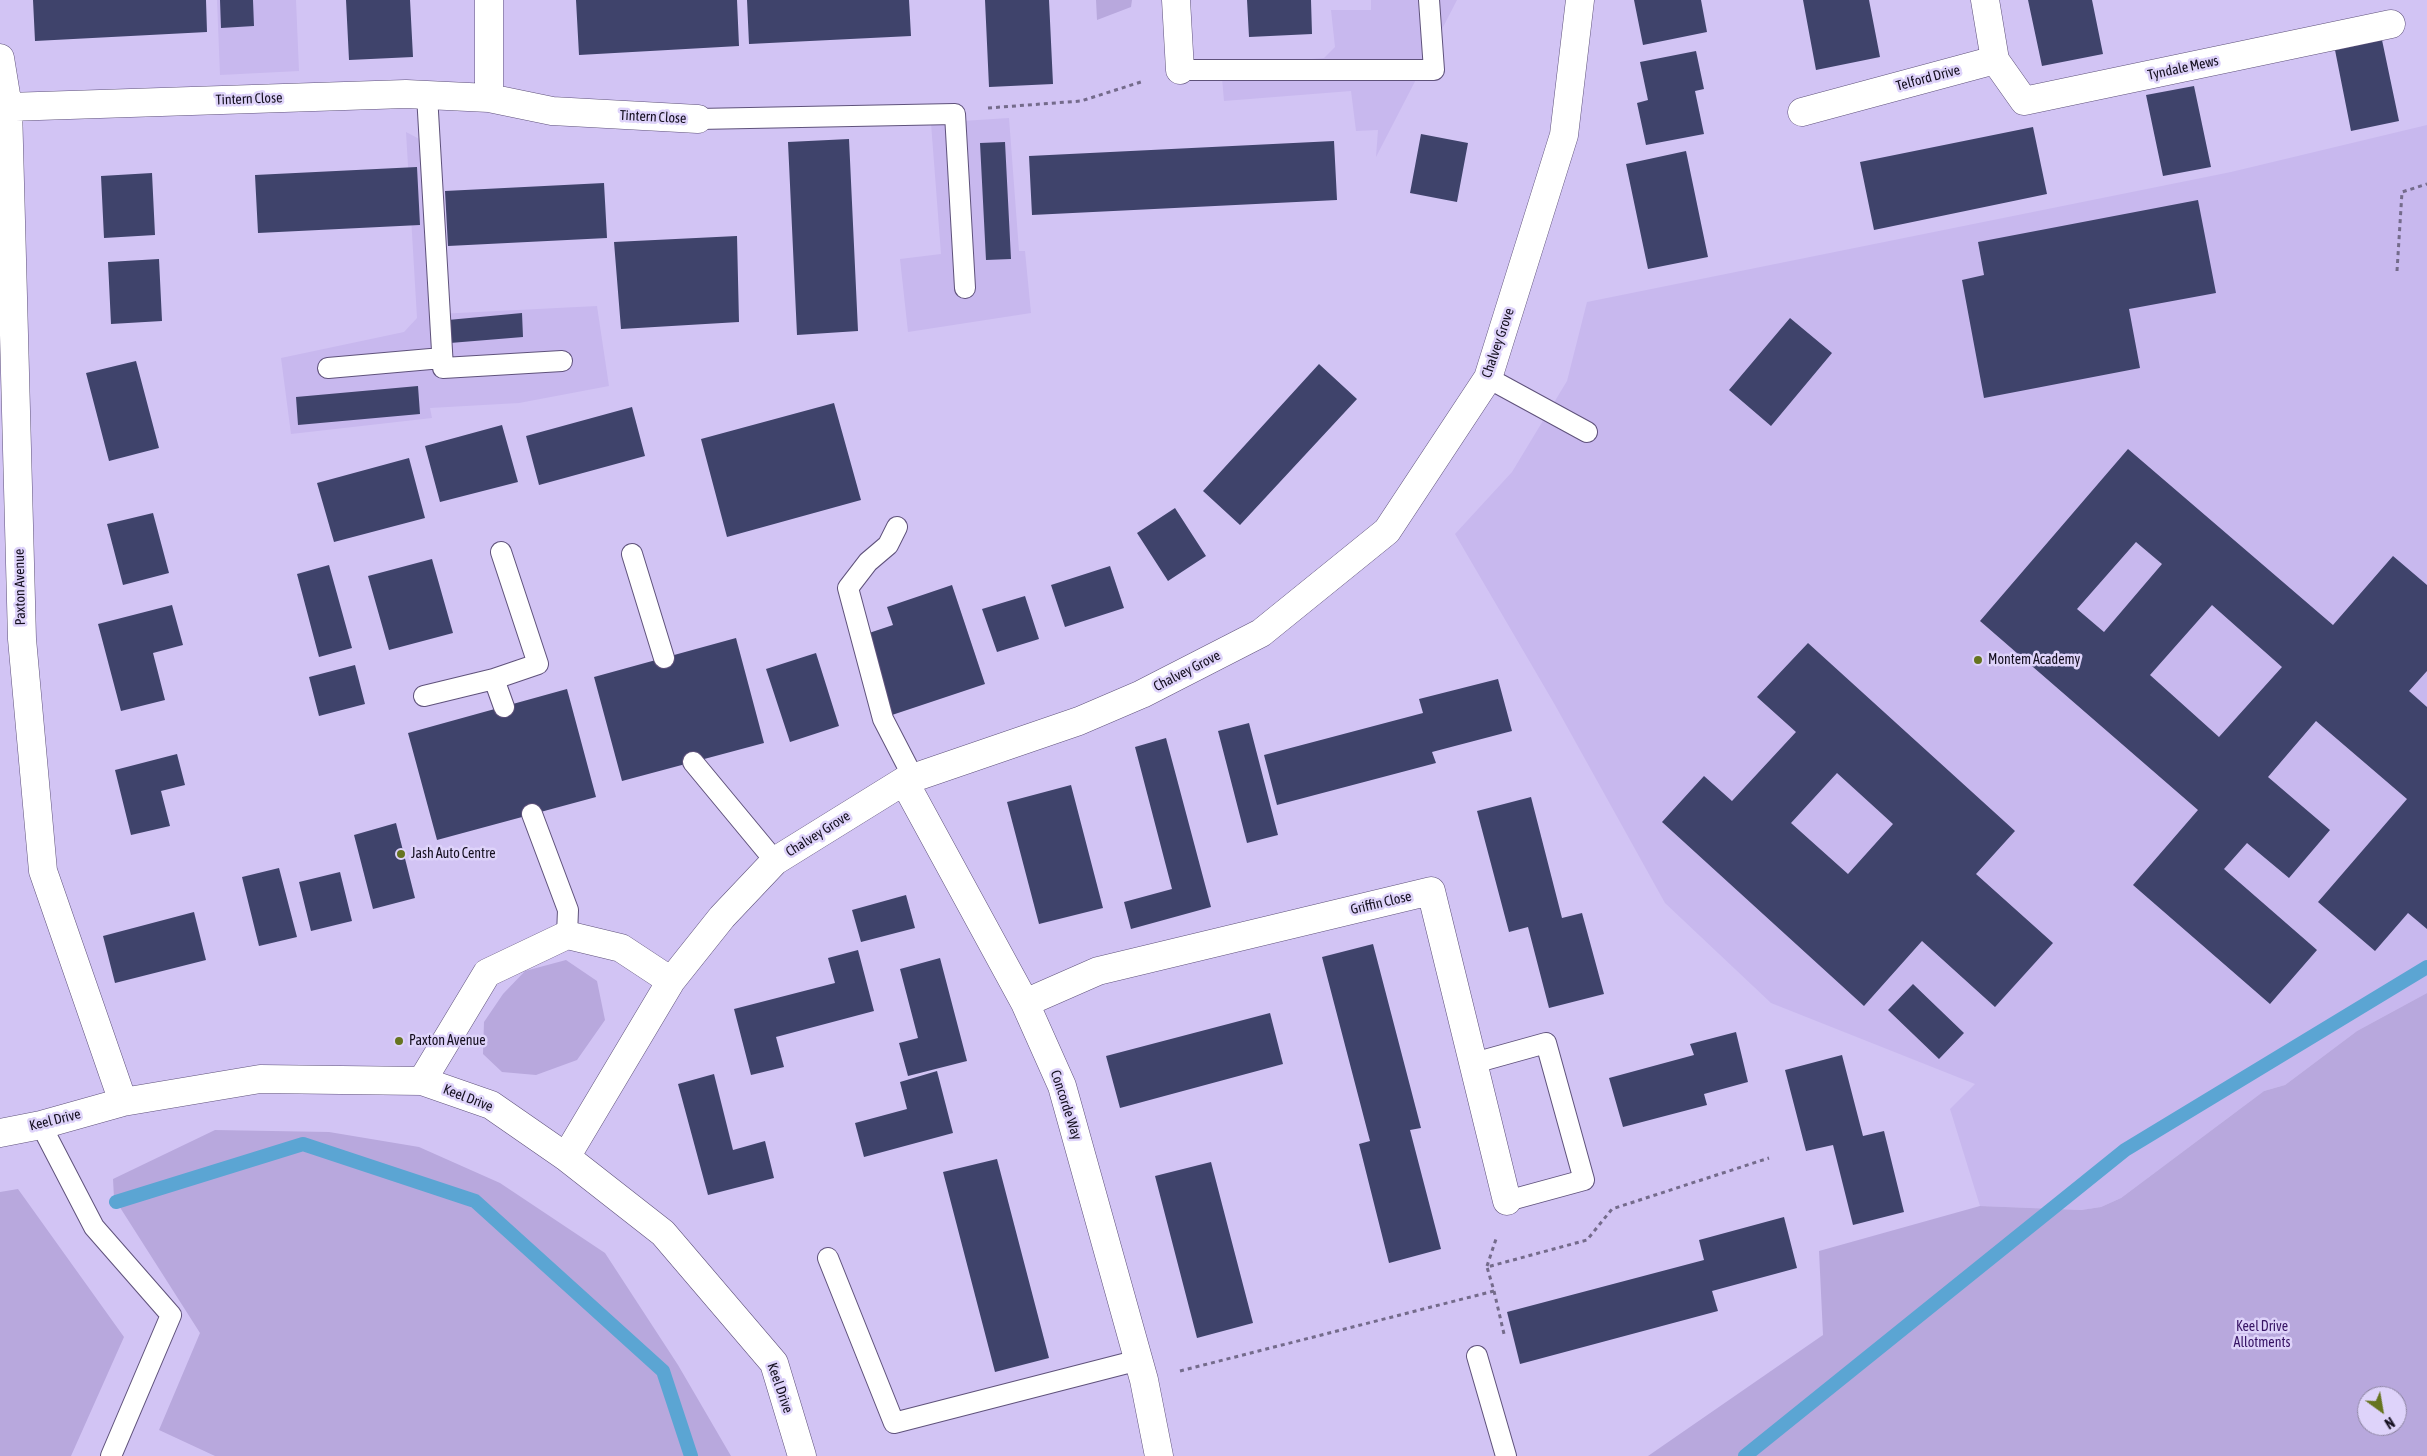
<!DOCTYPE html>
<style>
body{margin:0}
#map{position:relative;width:2427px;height:1456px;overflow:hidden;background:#d2c4f4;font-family:"Asap Condensed",sans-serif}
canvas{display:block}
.north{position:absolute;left:2357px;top:1386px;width:50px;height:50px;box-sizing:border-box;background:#ded3fa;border:1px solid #8d85a2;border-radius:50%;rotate:148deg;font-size:14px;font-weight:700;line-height:20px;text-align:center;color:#140f1f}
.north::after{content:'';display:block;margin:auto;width:18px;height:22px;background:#66741f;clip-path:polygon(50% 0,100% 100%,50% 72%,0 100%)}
</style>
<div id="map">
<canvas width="2427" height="1456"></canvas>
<div class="north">N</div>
</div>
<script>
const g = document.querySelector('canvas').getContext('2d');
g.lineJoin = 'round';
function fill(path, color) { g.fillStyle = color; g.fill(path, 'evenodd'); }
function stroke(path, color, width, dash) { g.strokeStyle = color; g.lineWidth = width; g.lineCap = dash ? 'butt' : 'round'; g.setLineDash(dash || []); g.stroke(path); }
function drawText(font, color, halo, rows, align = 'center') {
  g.font = font + ' "Asap Condensed",sans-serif'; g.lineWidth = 5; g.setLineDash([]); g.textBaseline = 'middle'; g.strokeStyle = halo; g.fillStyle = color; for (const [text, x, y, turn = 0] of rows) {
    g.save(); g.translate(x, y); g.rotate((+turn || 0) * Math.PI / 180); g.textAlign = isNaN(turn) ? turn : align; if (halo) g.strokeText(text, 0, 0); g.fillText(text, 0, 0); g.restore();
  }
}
fill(new Path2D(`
 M217,0H296L299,71L220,75Z
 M1371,0H1457L1376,157L1378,130L1356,131L1351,91L1224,101L1221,66L1324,58L1335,47L1331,10H1371Z
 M1009,118L1019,251H1025L1031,313L908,332L900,259L941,254L931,123Z
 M2427,125V993L2357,1031L2285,1085L2264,1091L2121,1198L2101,1207L2081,1210L1980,1206L1950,1109L1975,1084L1771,1003L1665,903L1555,705L1455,534L1512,472L1567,381L1587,302L2231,172Z
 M406,132L429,144L438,314L597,306L609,386L519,403L430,408L432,418L291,434L281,358L404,332L417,318Z`), '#c8b8ee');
fill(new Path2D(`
 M1096,0H1132L1131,7L1097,20Z
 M566,960L597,981L605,1020L577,1060L536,1075L502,1072L483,1054L484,1022L503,994L525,971Z
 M2427,993V1456H1648L1823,1335L1819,1251L1980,1206L2081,1210L2101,1207L2121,1198L2264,1091L2285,1085L2357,1031ZM2367,1396H2397V1426H2367Z
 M215,1130L329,1132L419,1147L500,1183L605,1253L678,1365L731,1456H215L159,1430L200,1333L114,1198L113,1179Z
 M18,1189L124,1337L71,1456H0V1192Z`), '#b8a8dd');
stroke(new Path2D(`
 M116,1202L303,1144L475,1201L663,1371L691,1456
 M1745,1456L2125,1150L2427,967`), '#5ba5d3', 14);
fill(new Path2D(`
 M33,0H206L207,32L35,41Z
 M220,0H253L254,26L221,28Z
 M346,0H410L413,57L349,60Z
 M576,0H737L739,46L579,55Z
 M747,0H909L911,36L749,44Z
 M985,0H1049L1053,84L989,87Z
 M1247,0H1311L1312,34L1249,37Z
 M1634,0H1701L1707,32L1643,45Z
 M1803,0H1869L1880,57L1816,70Z
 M2028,0H2092L2103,54L2042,66Z
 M2382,40L2399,121L2351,131L2335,50Z
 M1696,51L1704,89L1695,91L1704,134L1646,145L1637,103L1648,100L1640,62Z
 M2194,86L2211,167L2163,176L2146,95Z
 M2033,127L2047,194L1874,230L1860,162Z
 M1421,134L1468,143L1457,202L1410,193Z
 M849,139L858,331L797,335L788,142Z
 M1334,141L1337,200L1032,215L1029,156Z
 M1005,142L1011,259L986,260L980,143Z
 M1686,151L1708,257L1648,269L1626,164Z
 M417,167L420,225L258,233L255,175Z
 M152,173L155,235L104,238L101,176Z
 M604,183L607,238L448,246L445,191Z
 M2198,200L2216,293L2129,309L2140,368L1984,398L1962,280L1984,275L1978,242Z
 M737,236L739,322L621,329L614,242Z
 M159,259L162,321L111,324L108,262Z
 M522,313L523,337L450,343L448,320Z
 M1790,318L1832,353L1771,426L1729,390Z
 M136,361L159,448L109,461L86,373Z
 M1319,364L1357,399L1240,525L1203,491Z
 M418,386L420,414L298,425L296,397Z
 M834,403L861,500L727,537L701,439Z
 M632,407L645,456L539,485L526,436Z
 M502,425L518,482L440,502L425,446Z
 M2128,449L2333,625L2393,556L2427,585V671L2409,691L2427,707V929L2408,913L2375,951L2318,902L2407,799L2316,721L2268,777L2330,830L2289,878L2247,843L2224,869L2317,950L2270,1004L2133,885L2198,810L1980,621ZM2136,542L2162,564L2104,632L2077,609ZM2212,605L2282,667L2219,737L2150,675Z
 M409,458L425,518L334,542L317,483Z
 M1175,508L1206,556L1168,581L1137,533Z
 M153,513L169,573L123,585L107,524Z
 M432,559L453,633L389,650L368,576Z
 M329,565L352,648L319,657L297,574Z
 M1110,566L1124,608L1065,627L1051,585Z
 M952,585L985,684L889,716L863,635L893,625L887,607Z
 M1025,596L1039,639L997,652L982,609Z
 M172,605L183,645L153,653L165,700L121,711L98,624Z
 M736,638L764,743L622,781L594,677Z
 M1808,643L2015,831L1976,874L2053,943L1995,1007L1922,941L1864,1006L1662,822L1704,776L1732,801L1796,732L1757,697ZM1837,773L1893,824L1848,874L1791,823Z
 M816,653L839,726L790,742L766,669Z
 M355,665L365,704L319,716L309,677Z
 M1498,679L1512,731L1432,752L1436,763L1277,805L1264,755L1423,713L1419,699Z
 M567,689L596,797L437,840L408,733Z
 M1249,723L1278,835L1247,843L1218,731Z
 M1166,738L1211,907L1131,929L1124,902L1172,889L1135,747Z
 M177,754L185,785L161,791L170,826L131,835L115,770Z
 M1071,785L1103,908L1039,924L1007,802Z
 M1531,797L1562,918L1582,913L1604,994L1549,1008L1528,927L1509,932L1477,811Z
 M396,823L415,898L373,909L354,835Z
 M279,868L297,937L259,946L242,877Z
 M340,872L352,921L311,931L299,882Z
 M906,895L915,928L861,942L852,910Z
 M194,912L206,960L115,983L103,936Z
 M1373,944L1421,1128L1410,1130L1441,1249L1389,1263L1359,1144L1370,1141L1322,957Z
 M858,950L874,1011L776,1037L784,1067L751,1075L734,1009L835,983L828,958Z
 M940,958L967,1061L908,1076L899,1043L918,1038L900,969Z
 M1913,984L1964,1033L1939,1059L1888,1010Z
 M1270,1013L1283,1064L1120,1108L1106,1056Z
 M1736,1032L1748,1082L1704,1094L1707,1105L1623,1127L1609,1078L1694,1055L1690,1044Z
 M1842,1055L1863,1136L1884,1131L1904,1212L1853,1225L1833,1145L1806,1151L1785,1070Z
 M937,1071L953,1133L864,1157L855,1123L907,1109L900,1082Z
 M714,1074L733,1150L765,1141L774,1178L708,1195L678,1084Z
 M997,1159L1049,1358L995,1372L943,1172Z
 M1211,1162L1253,1323L1197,1338L1155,1176Z
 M1784,1217L1797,1268L1712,1291L1718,1311L1520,1364L1507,1312L1704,1260L1699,1240Z`), '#3f436b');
const lane = new Path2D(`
 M1180,70H1434L1429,0
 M427,95L443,368L562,361
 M698,119L955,114L965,288
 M328,368L442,358
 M1488,378L1587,432
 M897,527L888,545L868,562L848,588L883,719L913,777
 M632,554L664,658
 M494,679L504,707
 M424,696L494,679L538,664L501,552
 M693,762L775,861
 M532,814L568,910L567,935
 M1474,1063L1546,1043L1584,1180L1507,1201
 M41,1125L94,1227L171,1315L111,1456
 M828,1258L894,1423L1139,1360
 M1477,1356L1506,1456`);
const street = new Path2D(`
 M1176,0L1180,70
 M1985,0L1995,60L2024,101L2391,24
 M0,58L8,107L22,639L43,871L123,1102
 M489,98V0
 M8,107L406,94L489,98L552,111L698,119
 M1802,112L1995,60
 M904,781L1025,1003L1062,1086L1144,1380L1159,1456
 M1025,1003L1098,971L1431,891L1507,1201
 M422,1081L487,973L567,935L621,948L671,981
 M0,1133L41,1125L123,1102L260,1079L422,1081L491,1105L566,1157L663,1233L774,1363L802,1456
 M566,1157L671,981L722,917L775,861L904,781L1079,721L1142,694L1261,633L1387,531L1488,378L1564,135L1580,0`);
stroke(lane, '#5f527b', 22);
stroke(street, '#5f527b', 29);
stroke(new Path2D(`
 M988,108L1081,101L1144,81
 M2397,271L2402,192L2427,184
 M1487,1266L1497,1236
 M1494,1291L1504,1334
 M1180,1371L1494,1291L1487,1267L1587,1240L1612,1209L1769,1158`), '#746b8b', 3, [4, 4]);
stroke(lane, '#fff', 20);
stroke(street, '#fff', 28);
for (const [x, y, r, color] of [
 [1978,660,5,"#66741f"],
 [401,854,5,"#66741f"],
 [399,1041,5,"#66741f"]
]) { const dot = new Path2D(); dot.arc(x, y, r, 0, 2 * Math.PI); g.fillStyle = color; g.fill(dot); stroke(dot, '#ded3fa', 2); }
drawText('14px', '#140f1f', '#ded3fa', [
 ["Tyndale Mews",2183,68,-12],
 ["Telford Drive",1928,78,-15],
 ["Tintern Close",249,99,-2],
 ["Tintern Close",653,117,3],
 ["Chalvey Grove",1498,343,-71],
 ["Paxton Avenue",20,587,-91],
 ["Chalvey Grove",1187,671,-27],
 ["Chalvey Grove",818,834,-32],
 ["Griffin Close",1381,903,-13],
 ["Keel Drive",468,1098,21],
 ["Concorde Way",1066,1105,72],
 ["Keel Drive",55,1120,-14],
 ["Keel Drive",780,1388,71]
]);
drawText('14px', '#140f1f', '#ded3fa', [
 ["Montem Academy",1988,660],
 ["Jash Auto Centre",411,854],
 ["Paxton Avenue",409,1041]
], 'left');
drawText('14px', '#371464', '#ded3fa', [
 ["Keel Drive",2262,1327],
 ["Allotments",2262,1343]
]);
</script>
